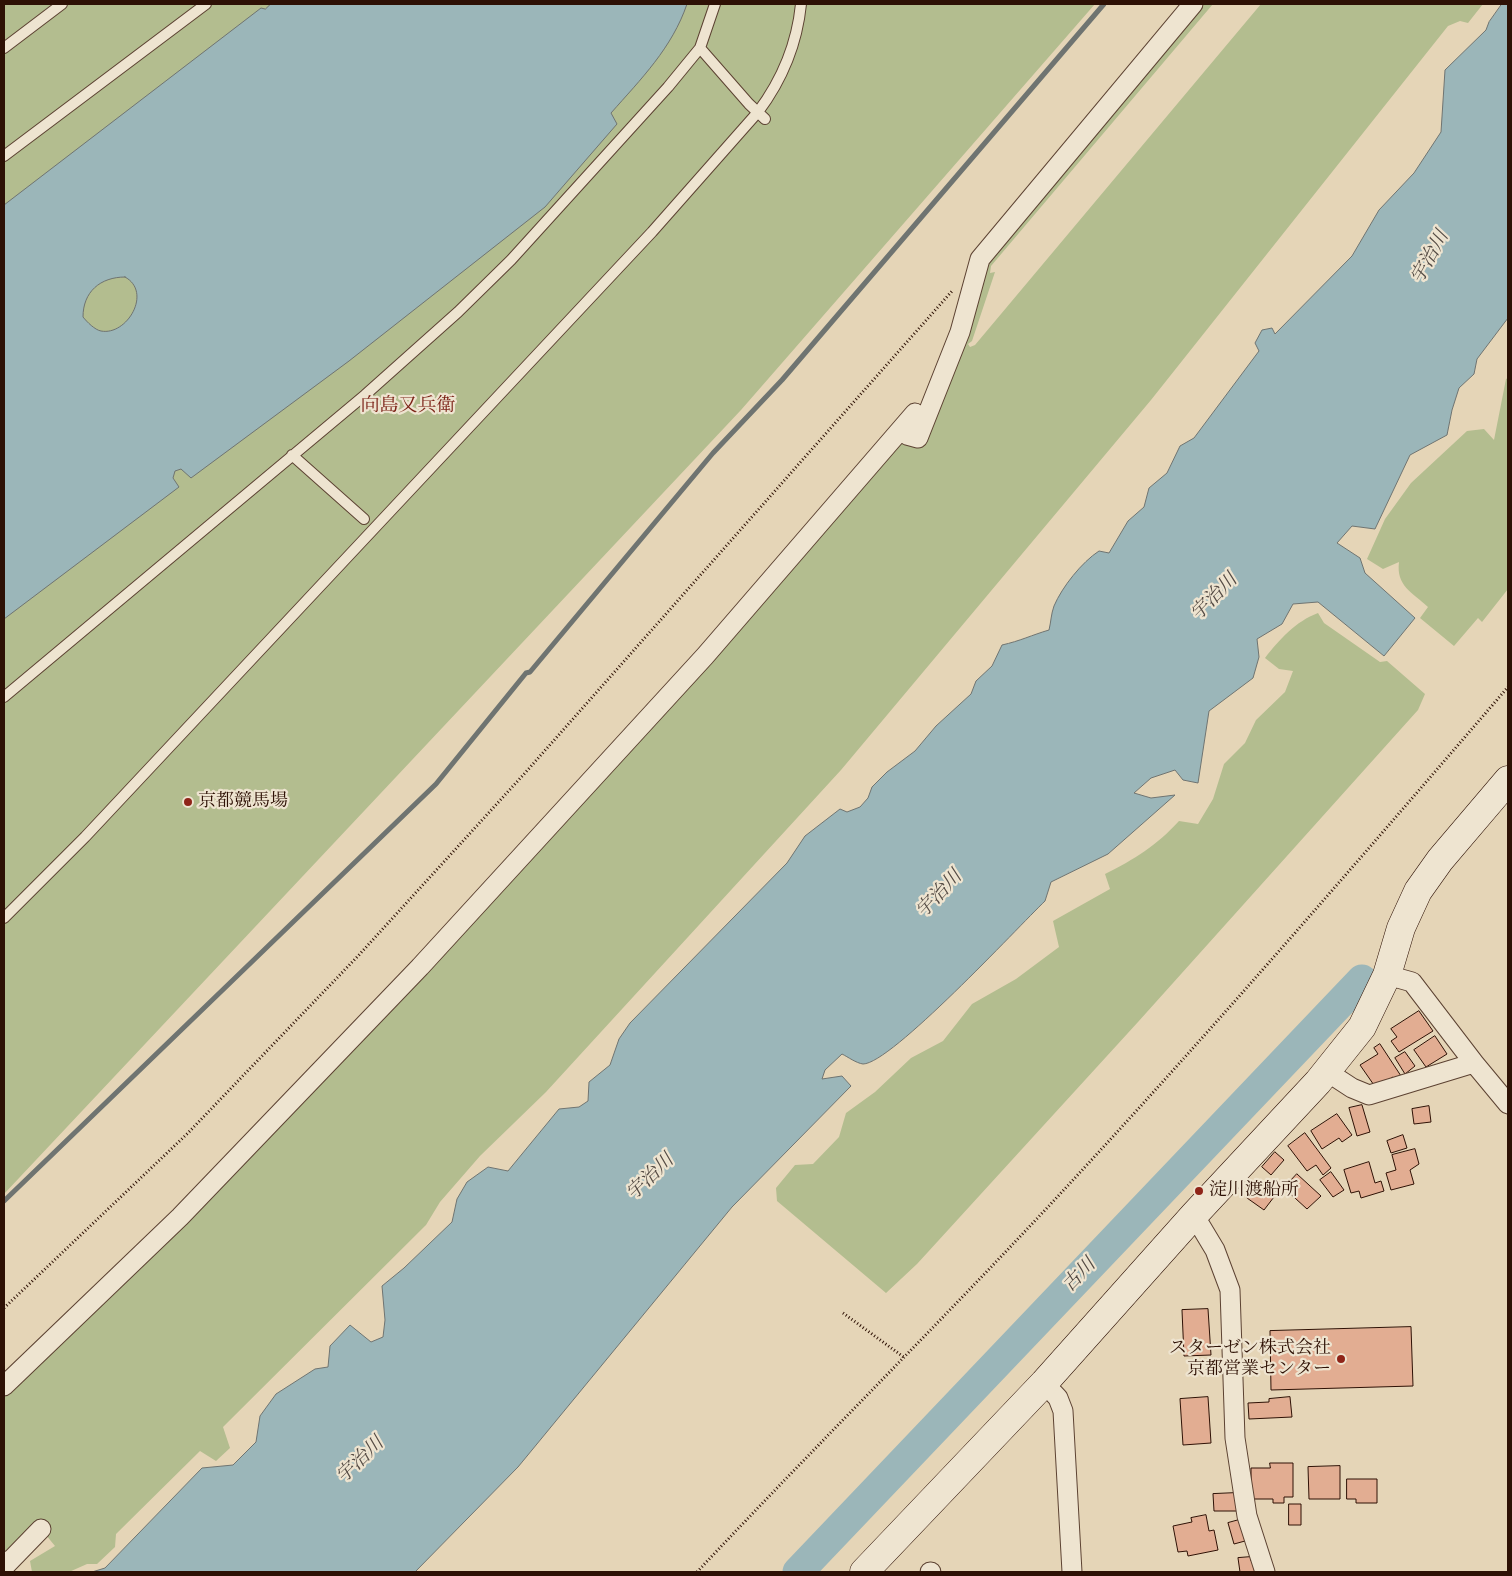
<!DOCTYPE html>
<meta charset="utf-8">
<style>
body{margin:0}
#map{position:relative;width:1512px;height:1576px;overflow:hidden;background:#e5d5b7;font-family:"IM FELL DW Pica",serif}
canvas{display:block}
.frame{position:absolute;inset:0;border:5px solid #2e1105;pointer-events:none}
</style>
<div id="map">
<canvas width="1512" height="1576"></canvas>
<div class="frame"></div>
</div>
<script>
const g = document.querySelector('canvas').getContext('2d');
g.lineJoin = 'round';
function fill(path, color) { g.fillStyle = color; g.fill(path, 'evenodd'); }
function stroke(path, color, width, dash) { g.strokeStyle = color; g.lineWidth = width; g.lineCap = dash ? 'butt' : 'round'; g.setLineDash(dash || []); g.stroke(path); }
function drawText(font, color, halo, rows, align = 'center') {
  g.font = font + ' "IM FELL DW Pica","Noto Serif JP",serif'; g.lineWidth = 4.5; g.setLineDash([]); g.textBaseline = 'middle'; g.strokeStyle = halo; g.fillStyle = color; for (const [text, x, y, turn = 0] of rows) {
    g.save(); g.translate(x, y); g.rotate((+turn || 0) * Math.PI / 180); g.textAlign = isNaN(turn) ? turn : align; if (halo) g.strokeText(text, 0, 0); g.fillText(text, 0, 0); g.restore();
  }
}
fill(new Path2D(`
 M4,4H1095L741,410L4,1194Z
 M1193,4H1213L991,266L990,273L995,272L972,341L968,344L970,347L975,345L1261,4H1483L1468,23L1460,21L1448,26L1151,400L841,770L546,1092L480,1156L440,1202L426,1225L223,1427L230,1448L216,1461L200,1451L116,1534L115,1547L97,1564H87L69,1572H32L30,1561L55,1546L41,1529L4,1561V1386L180,1217L915,413L918,438L980,259Z
 M1508,378V589L1482,622L1478,618L1454,646L1420,618L1428,607C1412,592 1396,586 1399,562L1383,569L1367,559L1385,519L1411,483L1467,431L1484,429L1494,440L1506,379Z
 M1318,613L1324,623L1380,662L1387,661L1425,694L1418,710L1138,1022L917,1264L886,1293L777,1201L776,1188L795,1165L813,1164L839,1137L846,1113L875,1092L911,1058L943,1041L972,1004L1016,979L1059,947L1053,921L1110,889L1105,874C1135,859 1156,846 1179,821L1198,824L1213,799L1224,764L1245,743L1256,720L1285,692L1293,671L1279,669L1265,658C1279,640 1296,621 1318,613Z`), '#b3bd8f');
const water = new Path2D(`
 M271,4H687C672,48 641,79 611,113L617,124L545,207L349,361L191,478L181,469L175,471L173,478L179,487L4,619V205L261,8L265,9ZM125,277C153,292 127,336 101,331C95,330 87,322 83,317C83,292 100,277 125,277Z
 M1502,4H1508V318L1477,359L1474,374L1459,388L1452,410L1447,435L1410,455L1375,529L1352,526L1337,543L1360,558L1365,573L1415,618L1384,656L1318,602L1293,604L1282,624L1257,639L1259,657L1253,678L1209,711L1198,783L1183,780L1175,770L1151,778L1134,793L1151,798L1175,795L1108,854L1051,882L1045,901C1018,927 891,1064 863,1064C856,1063 848,1057 842,1054L825,1070L822,1079L842,1076L851,1086L732,1207L518,1467L415,1572H92L105,1568L202,1468L233,1465L256,1442L260,1416L276,1394L315,1369L328,1367L330,1346L350,1325L371,1342L383,1337L385,1320L382,1286L404,1268L452,1222L457,1199L467,1182L488,1167L508,1171L559,1109L579,1107L588,1101L589,1082L610,1065L619,1039L630,1023L787,863L805,836L840,809L847,812L860,807L868,798L872,787L887,772L915,751L936,726L971,694L976,681L992,666L1002,645C1020,641 1032,635 1049,630C1051,622 1051,614 1054,606C1062,587 1082,562 1099,551L1109,553L1128,521L1144,507L1149,488L1167,473L1180,446L1194,438L1259,351L1255,343L1262,330L1272,328L1275,334L1352,256L1379,210L1414,173L1441,132L1445,70L1486,30L1489,22Z`);
fill(water, '#9bb6b9');
stroke(water, '#6f7471', 1);
stroke(new Path2D(`
 M4,1201L436,784L526,673L530,672L713,453L782,380L1104,4`), '#6f7471', 5);
stroke(new Path2D(`
 M798,1572L1362,980`), '#9bb6b9', 31);
const building = new Path2D(`
 M1419,1011L1433,1031L1399,1052L1391,1041L1397,1037L1391,1029Z
 M1435,1036L1447,1054L1426,1067L1414,1050Z
 M1380,1044L1401,1076L1395,1080L1393,1077L1376,1088L1360,1065L1378,1054L1374,1048Z
 M1405,1052L1415,1066L1405,1074L1395,1058Z
 M1362,1105L1370,1132L1357,1136L1349,1108Z
 M1429,1106L1431,1122L1414,1124L1412,1109Z
 M1337,1114L1352,1135L1342,1142L1339,1138L1322,1149L1311,1131Z
 M1305,1133L1331,1168L1323,1175L1316,1165L1307,1171L1288,1146Z
 M1403,1135L1407,1148L1391,1153L1387,1141Z
 M1415,1149L1419,1164L1410,1170L1414,1184L1391,1190L1386,1173L1396,1170L1392,1155Z
 M1275,1152L1284,1160L1271,1175L1262,1167Z
 M1369,1162L1375,1183L1381,1181L1384,1191L1361,1198L1359,1191L1351,1193L1344,1170Z
 M1331,1172L1344,1190L1333,1197L1320,1180Z
 M1297,1174L1321,1196L1307,1209L1284,1188Z
 M1261,1180L1277,1193L1264,1210L1247,1198Z
 M1208,1309L1211,1355L1184,1356L1182,1310Z
 M1411,1327L1413,1386L1271,1390L1270,1331Z
 M1208,1397L1211,1443L1183,1445L1180,1399Z
 M1290,1397L1292,1417L1249,1419L1248,1403L1269,1402V1399Z
 M1270,1463H1293V1497H1284V1503H1273V1499H1251V1468H1270Z
 M1340,1466V1499H1309L1308,1467Z
 M1347,1479H1377V1503H1356V1499H1347Z
 M1236,1493L1237,1511H1214L1213,1494Z
 M1289,1504H1301V1525H1289Z
 M1206,1515L1209,1531L1214,1530L1218,1550L1188,1556L1187,1551L1178,1552L1173,1526L1192,1522L1191,1518Z
 M1239,1520L1245,1541L1234,1544L1228,1523Z
 M1251,1557V1561L1254,1560L1255,1572H1240L1238,1558Z`);
fill(building, '#e2ad92');
stroke(building, '#2e1105', 1);
const lane = new Path2D(`
 M4,48L62,4
 M700,48L749,104L765,119
 M4,156L206,4
 M292,455L364,519
 M4,697L365,395L458,312L511,260L668,87L700,48L715,4
 M4,918L85,837L652,232L758,112C782,80 797,44 801,4`);
const street = new Path2D(`
 M1387,975L1412,982L1474,1063
 M1326,1071L1352,1088L1369,1095L1474,1063L1508,1104
 M1194,1215L1215,1250L1230,1290L1235,1438L1247,1516L1265,1572
 M1044,1383L1058,1398L1063,1411L1072,1572
 M4,1386L180,1217L420,967L705,656L915,413L907,435L918,438L960,332L980,259L1193,4
 M4,1561L7,1564L41,1529
 M930,1572H931`);
const secondary = new Path2D(`
 M864,1572L1044,1383L1194,1215L1318,1082L1362,1027L1387,975L1401,928L1418,891L1440,860L1508,780`);
stroke(lane, '#5c4232', 12);
stroke(street, '#5c4232', 21);
stroke(secondary, '#2e1105', 29);
stroke(new Path2D(`
 M4,1308L188,1133L358,956L525,773L953,290
 M843,1313L905,1358
 M697,1572C821,1440 950,1313 1073,1180C1222,1019 1365,853 1508,687`), '#2e1105', 3, [1, 2.5]);
stroke(lane, '#eee4d0', 10);
stroke(street, '#eee4d0', 19);
stroke(secondary, '#eee4d0', 28);
for (const [x, y, r, color] of [
 [188,802,5,"#8f2418"],
 [1199,1191,5,"#8f2418"],
 [1341,1359,5,"#8f2418"]
]) { const dot = new Path2D(); dot.arc(x, y, r, 0, 2 * Math.PI); g.fillStyle = color; g.fill(dot); stroke(dot, '#eee4d0', 2); }
drawText('18px', '#2e1105', '#eee4d0', [
 ["京都競馬場",198,802],
 ["淀川渡船所",1209,1191],
 ["スターゼン株式会社",1331,1349,"right"],
 ["京都営業センター",1331,1370,"right"]
], 'left');
drawText('italic 19px', '#544b44', '#eee4d0', [
 ["宇治川",1431,258,-61],
 ["宇治川",1215,598,-46],
 ["宇治川",940,895,-47],
 ["宇治川",651,1178,-44],
 ["古川",1080,1276,-46],
 ["宇治川",361,1461,-44]
]);
drawText('19px', '#7a1f14', '#eee4d0', [
 ["向島又兵衛",408,407]
]);
</script>
